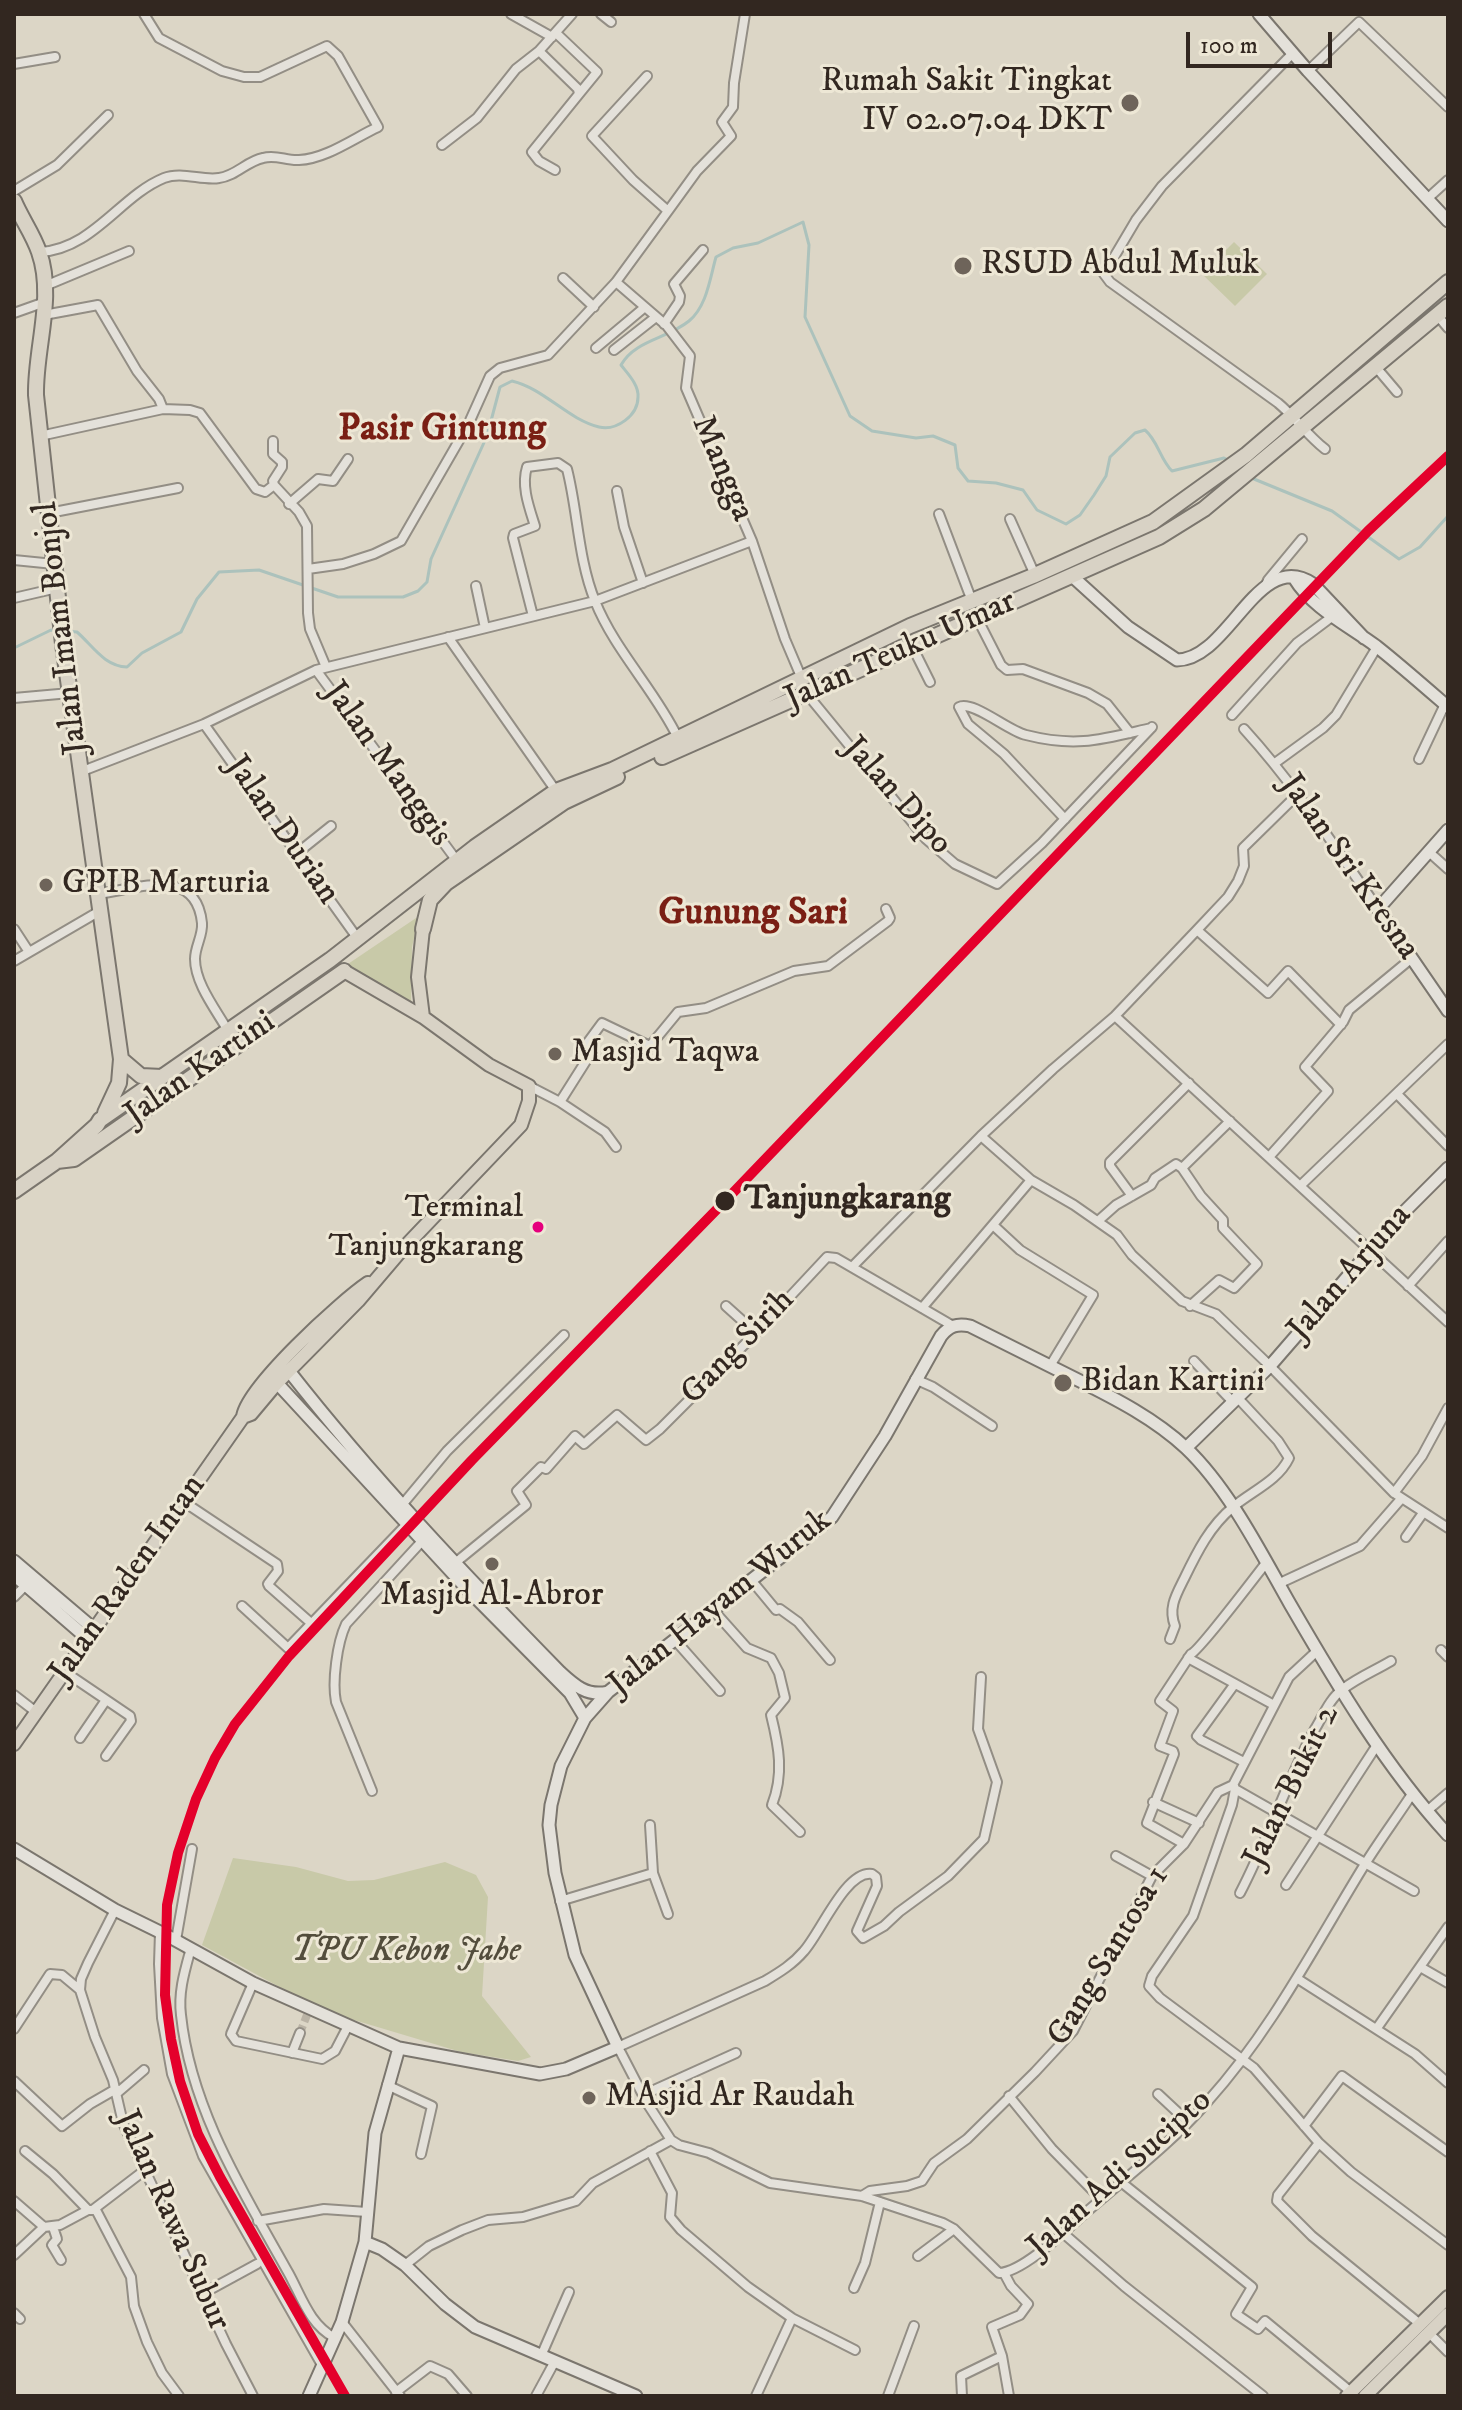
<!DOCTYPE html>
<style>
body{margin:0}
#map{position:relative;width:1462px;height:2410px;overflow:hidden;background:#dcd6c6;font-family:"IM FELL DW Pica",serif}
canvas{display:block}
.frame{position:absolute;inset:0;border:16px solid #322720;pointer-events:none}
.scale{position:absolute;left:1186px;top:32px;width:146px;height:36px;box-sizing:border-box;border:4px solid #322720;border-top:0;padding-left:10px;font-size:24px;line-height:28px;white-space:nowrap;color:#322720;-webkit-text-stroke:6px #ede7d5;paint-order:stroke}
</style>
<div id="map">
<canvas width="1462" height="2410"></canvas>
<div class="frame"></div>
<div class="scale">100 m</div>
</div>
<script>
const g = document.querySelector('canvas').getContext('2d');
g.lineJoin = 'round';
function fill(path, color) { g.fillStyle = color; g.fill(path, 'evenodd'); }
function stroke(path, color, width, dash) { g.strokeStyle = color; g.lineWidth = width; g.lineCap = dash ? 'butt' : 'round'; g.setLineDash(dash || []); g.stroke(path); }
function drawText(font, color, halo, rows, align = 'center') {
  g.font = font + ' "IM FELL DW Pica",serif'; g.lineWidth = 6; g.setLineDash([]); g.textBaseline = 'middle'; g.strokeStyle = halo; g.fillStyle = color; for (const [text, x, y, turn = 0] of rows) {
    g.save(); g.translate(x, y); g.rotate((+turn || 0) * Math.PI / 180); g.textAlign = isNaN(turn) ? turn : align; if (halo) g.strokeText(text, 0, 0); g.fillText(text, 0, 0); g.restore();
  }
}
fill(new Path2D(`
 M1234,242L1267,274L1235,306L1202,274Z
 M419,916L412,947L411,1005L345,966Z
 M233,1858L296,1867L348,1881L374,1880L445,1862L476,1875L488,1897L482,1996L531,2057L518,2061L461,2052L324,2011L202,1945Z`), '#c8c9a8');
stroke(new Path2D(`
 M1254,479L1332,511L1399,559L1420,547L1448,516
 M65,631L77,632C93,646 104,666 127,667L142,653L181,632L197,599L219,572L259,570L338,597H403L418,591L427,582L431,559L487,436L500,387L512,381C545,389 567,419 599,427C616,431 638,416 638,397C639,385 628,374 621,365C635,340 667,339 689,321C707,306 710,278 716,257L733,248L758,243L803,222L809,245L805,317L850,416L872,431L916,438L933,436L955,445L958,468L968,481L996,483L1023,490L1037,510L1066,524L1080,515L1094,495L1106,476L1110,457L1135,433L1145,430C1158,441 1160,459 1172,471L1224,458L1230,461
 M14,648L51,630L58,631`), '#acc2bc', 3);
stroke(new Path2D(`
 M300,2033L307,2015`), '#bab3a5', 8, [8, 4]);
const street = new Path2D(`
 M511,14L552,37
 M601,14L611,22
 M556,33L597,72L579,94
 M539,51L578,89L579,94L532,152L539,161L555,170
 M1293,53L1162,186L1136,220L1104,274L1110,282L1278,403C1295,417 1307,435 1325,449
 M14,64L55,57
 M1308,71L1359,22L1448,107
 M442,145L477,118L516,69L539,51L572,14
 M14,191L57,165L108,115
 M1427,199L1448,180
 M668,211L697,171L731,136L722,122L733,107L734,83L745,14
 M40,252C93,249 120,196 164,178C182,171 202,181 219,178C236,176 247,161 263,158C276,154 286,161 299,160C326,159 354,138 378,127L338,56L327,46L260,77H244L222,71L159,38L144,14
 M563,278L594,307
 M616,282L667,326L690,356L686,388L752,541L785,639L802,679
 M45,286L129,251
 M14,313L45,302
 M44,315L98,305L137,371L159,399L163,409
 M1437,315L1448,328
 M664,324L679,302L680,296L674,284L703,250
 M596,348L645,307
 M614,350L656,317
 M1375,366L1397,392
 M40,436L163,409L190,410L200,413L256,489L265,492L274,485L273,481L282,467V462L273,454V441
 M274,485L299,512L307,526L308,613L310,629L326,667
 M617,491L624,527L643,583
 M289,504L318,479L333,481L348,459
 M49,513L178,488
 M939,514L972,601
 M1010,519L1035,575
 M14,560L54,564
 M308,569L343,564L374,554L401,541L468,425L490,376L500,368L548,355L616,282L668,211L633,180L592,136L647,76
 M1266,585L1268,580L1302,539
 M476,586L485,628
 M14,598L57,588
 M533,616L513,538L514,534L535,526C529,507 521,486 527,467L558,463L567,469C578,512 578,559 595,601C615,651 655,690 678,738
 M977,618L1001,665L1007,670L1023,669L1088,693L1107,704L1130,733
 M448,637L556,791
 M912,646L930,682
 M316,670L457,861
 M807,694L926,839L955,864L997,884L1042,843L1152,727
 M14,698L70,693
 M1232,715L1297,643L1337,613
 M204,724L358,939
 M1244,729C1295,785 1335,847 1378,909
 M1419,759L1445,704
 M1275,763L1323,728L1336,715L1377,647
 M80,772L204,724L316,670L595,601L752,541
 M1065,819L1004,754L968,724L959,707C973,700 1008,731 1026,735C1077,748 1103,739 1151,728
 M1429,852L1448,869
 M296,854L331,826
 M96,894C135,890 196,864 202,923C203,936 195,946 195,959C195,984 217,1011 228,1031
 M14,929L29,952
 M1197,930L1268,993L1288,971L1341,1025
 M14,961L98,912
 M1115,1016L1448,1322
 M529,1086L560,1102L605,1132L616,1147
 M1397,1094L1448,1146
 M560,1102L591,1053L588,1042L602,1023L650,1046L678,1012L706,1008L794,971L828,966L888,921L890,918L886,909
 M981,1136L1031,1180L1074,1205L1117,1235L1132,1255L1182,1301L1216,1314L1270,1366L1394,1493L1448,1528
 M1269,1157L1328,1091L1305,1067L1343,1022L1349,1010L1412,958
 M1182,1168L1230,1121
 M1300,1186L1448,1044
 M1132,1196L1110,1166V1162L1189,1083
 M1098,1221L1116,1205L1151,1185L1155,1178L1176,1164L1182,1168L1201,1196L1223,1220V1228L1257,1264L1234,1288L1219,1280L1190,1306
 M993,1225L1020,1250L1093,1295L1050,1366
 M852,1267L981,1136L1053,1069L1115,1016L1197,930L1228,897L1238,881L1244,866L1243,848L1298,794
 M1408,1286L1448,1241
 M726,1306L756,1333
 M922,1308L1031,1180
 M1194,1361L1232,1401
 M915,1379L933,1387L992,1426
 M1394,1493L1422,1456L1448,1408
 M184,1502L277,1564L278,1571L268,1584L269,1586L311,1623
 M402,1505L447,1451L564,1335
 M1406,1537L1423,1513
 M455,1563L526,1505L517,1491L541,1467L546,1469L575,1436L584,1444L617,1415L646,1440L660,1429L756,1333L827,1257L836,1258L953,1326
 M752,1581L776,1610L780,1609L798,1622L830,1660
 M1278,1584L1360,1546L1401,1499
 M14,1597L26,1585
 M242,1606L288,1648L407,1524
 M714,1611L747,1648L771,1658L779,1673L785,1698L771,1715C779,1747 784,1774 772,1805L800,1832
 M1170,1639L1175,1626C1168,1608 1176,1595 1184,1579C1197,1552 1210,1526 1233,1507C1252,1491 1278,1481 1289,1458L1278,1441L1236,1396
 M675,1640L720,1691
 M1441,1650L1448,1657
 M1188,1658L1274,1705
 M65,1672L130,1716L131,1721L106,1756
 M981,1677L978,1729L997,1782L984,1839L948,1876L899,1912L884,1926L863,1938L857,1931L877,1886L876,1877L872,1874C846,1870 821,1932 804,1951C793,1964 780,1972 765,1981L618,2047L647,2103L671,2140L679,2145L709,2153L770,2183L862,2196L943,2223L954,2229L999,2273C1023,2272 1065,2231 1083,2215C1125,2178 1171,2144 1208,2101C1272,2030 1315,1945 1365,1864C1380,1840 1397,1817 1412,1794
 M1234,1685L1197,1736L1201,1740L1244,1762
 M14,1695L36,1712
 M80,1738L106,1700
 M1233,1785L1289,1677L1317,1651
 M1234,1786L1235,1789L1414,1891
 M1235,1789L1232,1805L1193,1916L1152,1976L1149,1986L1160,1998L1254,2068L1319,2143L1351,2172L1448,2245
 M372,1791L336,1702C332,1682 337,1643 346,1624L424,1539
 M1153,1802L1199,1823
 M1427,1811L1448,1793
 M1184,1844L1147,1823L1174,1754L1173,1751L1160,1746L1173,1711L1160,1701L1191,1654C1199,1651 1255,1577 1266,1563
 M1116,1856L1152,1876
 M653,1873L668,1914
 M1286,1885L1377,1745
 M1240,1893C1268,1840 1286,1782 1315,1729C1323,1716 1330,1698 1343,1689C1357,1678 1376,1670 1391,1661
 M560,1901L653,1873L650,1825
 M115,1910L88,1963L81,1979L80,1990L95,2037L113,2080L123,2123L226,2344L253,2396
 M160,1932L159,1964L162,2018L172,2074L203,2156L322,2365
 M176,1940L192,1849
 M191,1948C185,1970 178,1992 181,2015C191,2110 244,2193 289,2274C302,2298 310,2325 335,2338
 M1422,1968L1448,1983
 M1298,1979L1415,2054L1448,2083
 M253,1983L231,2034L236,2041L322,2059L335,2051L348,2026
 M1377,2028L1448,1927
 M14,2029L50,1974L62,1975L80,1990
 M292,2053L300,2033
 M14,2081L62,2126L90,2104L116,2089
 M387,2085L432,2106L421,2154
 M116,2094L144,2070
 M1158,2094L1188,2122
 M643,2095L736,2053
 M1009,2096L1052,2149L1101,2199
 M1304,2126L1342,2076L1448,2152
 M1319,2143L1278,2195L1277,2201L1312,2236L1420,2324
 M25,2151L53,2174L88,2210H96L131,2277L134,2306L147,2342L162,2373L179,2396
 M650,2151L672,2193L670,2217L681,2230L748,2287L792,2318L855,2350
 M1121,2182L1252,2287L1236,2314L1258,2329L1265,2321L1351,2392
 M862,2196L870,2191L907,2186L922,2181L934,2163L967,2139L1035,2072L1073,2031L1152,1876L1184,1844L1218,1792L1233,1785
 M14,2201L44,2227
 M94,2209L145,2170
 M258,2221L324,2209L367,2212
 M44,2227L60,2225L88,2210
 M53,2227L57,2239L52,2245L61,2260
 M1063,2233L1124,2286L1263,2396
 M14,2255L44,2227
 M918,2256L954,2229
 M405,2265L429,2246L462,2230L488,2220L523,2217L576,2201L593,2183L671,2140
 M854,2288L865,2263L880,2202
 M202,2294L257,2264
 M14,2313L20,2319
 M342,2322L400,2396
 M1429,2333L1448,2352
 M541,2356L569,2292
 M1002,2356L1009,2396
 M396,2392L430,2366L448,2374L467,2396
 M536,2396L555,2361
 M756,2396L792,2318
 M888,2396L914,2326
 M962,2396L961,2376L1002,2356L992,2327L1020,2315L1028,2304L1011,2286L1004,2273`);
const secondary = new Path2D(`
 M1259,14L1308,71L1448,221
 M1073,577L1128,627L1177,660C1229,660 1258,547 1313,584L1364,638
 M1294,578C1313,609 1348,625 1376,646C1400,665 1425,687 1448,707
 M1448,830L1378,909L1448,1011
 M289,1371C373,1478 465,1575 560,1672C574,1685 587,1697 608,1692
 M277,1383L469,1591L570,1693L585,1718
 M1186,1448L1270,1366L1401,1215L1448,1168
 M14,1561L94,1629
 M14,1575L88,1639
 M14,1849L115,1910L166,1935L253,1983L399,2048L540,2074L566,2069L618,2047L575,1955L555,1873L549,1825L551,1805L561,1766L585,1718L608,1692L832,1517L885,1436L941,1336C949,1326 957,1323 970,1326C1006,1344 1042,1362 1078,1380C1116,1399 1155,1419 1186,1448C1229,1489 1261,1553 1290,1604C1337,1685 1385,1766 1448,1835
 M365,2242L382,2249L405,2265L445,2304L475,2327L636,2396
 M309,2396L342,2322L365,2242L375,2133L399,2048`);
const primary = new Path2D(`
 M423,1017L418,977L423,929
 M243,1417L251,1414L277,1383L358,1301L398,1254L521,1125L529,1101V1086L489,1065L423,1017L344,971
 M14,1744L243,1417C246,1388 341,1301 368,1283
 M1347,2396L1448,2297
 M1365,2396L1448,2314`);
const highway = new Path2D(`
 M14,201C21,218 33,234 39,252C55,297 35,348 36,395L63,644L121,1059L119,1083L105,1113
 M662,757L1159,537L1204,509L1448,306
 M423,929L430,900L446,883L564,802L617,777
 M121,1059L141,1076L162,1077
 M57,1161L74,1159L344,971
 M14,1191L57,1161L97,1125L100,1120L330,960L475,847L556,791L612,770L910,626L1033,576L1153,522L1246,455L1448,282`);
stroke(street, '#938e85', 12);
stroke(secondary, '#7b766e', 15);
stroke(primary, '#7b766e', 16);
stroke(highway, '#7b766e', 18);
stroke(street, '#e4e1da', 8);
stroke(secondary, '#e4e1da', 11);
stroke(primary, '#d8d2c5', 12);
stroke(highway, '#d8d2c5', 14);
stroke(new Path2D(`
 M345,2396L220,2177L198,2134L180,2081L171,2039L165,1995L167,1905L178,1853L196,1799L215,1758L235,1724L289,1656L472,1460L727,1199L1368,531L1448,456`), '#e4002b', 10);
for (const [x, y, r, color] of [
 [1130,103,10,"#6e645a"],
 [963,266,10,"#6e645a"],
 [46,885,8,"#6e645a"],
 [555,1054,8,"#6e645a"],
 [725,1201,11,"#322720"],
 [538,1227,7,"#e5007d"],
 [1063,1383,10,"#6e645a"],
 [492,1564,8,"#6e645a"],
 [589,2098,8,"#6e645a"]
]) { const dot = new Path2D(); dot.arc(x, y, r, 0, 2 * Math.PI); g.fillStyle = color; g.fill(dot); stroke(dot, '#ede7d5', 3); }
drawText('32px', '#322720', '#ede7d5', [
 ["Terminal",523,1209],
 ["Tanjungkarang",523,1248]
], 'right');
drawText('34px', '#322720', '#ede7d5', [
 ["Rumah Sakit Tingkat",1112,83,"right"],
 ["IV 02.07.04 DKT",1112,122,"right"],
 ["RSUD Abdul Muluk",981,266],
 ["GPIB Marturia",62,885],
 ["Masjid Taqwa",571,1054],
 ["Bidan Kartini",1081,1383],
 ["Masjid Al-Abror",492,1597,"center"],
 ["MAsjid Ar Raudah",605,2098]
], 'left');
drawText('34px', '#322720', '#ede7d5', [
 ["Mangga",721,469,67],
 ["Jalan Imam Bonjol",63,628,-97],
 ["Jalan Teuku Umar",901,652,-24],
 ["Jalan Manggis",386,765,54],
 ["Jalan Dipo",896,797,48],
 ["Jalan Durian",281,831,55],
 ["Jalan Sri Kresna",1348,868,55],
 ["Jalan Kartini",201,1070,-35],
 ["Jalan Arjuna",1351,1274,-49],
 ["Gang Sirih",739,1348,-46],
 ["Jalan Raden Intan",129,1580,-55],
 ["Jalan Hayam Wuruk",721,1604,-39],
 ["Jalan Bukit 2",1293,1787,-64],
 ["Gang Santosa 1",1110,1957,-59],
 ["Jalan Adi Sucipto",1121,2175,-42],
 ["Jalan Rawa Subur",171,2221,66]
]);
drawText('bold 34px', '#322720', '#ede7d5', [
 ["Tanjungkarang",744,1201]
], 'left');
drawText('italic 34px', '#534d3c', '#ede7d5', [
 ["TPU Kebon Jahe",406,1953]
]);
drawText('bold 38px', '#7a1f14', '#ede7d5', [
 ["Pasir Gintung",442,431],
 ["Gunung Sari",753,915]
]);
</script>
